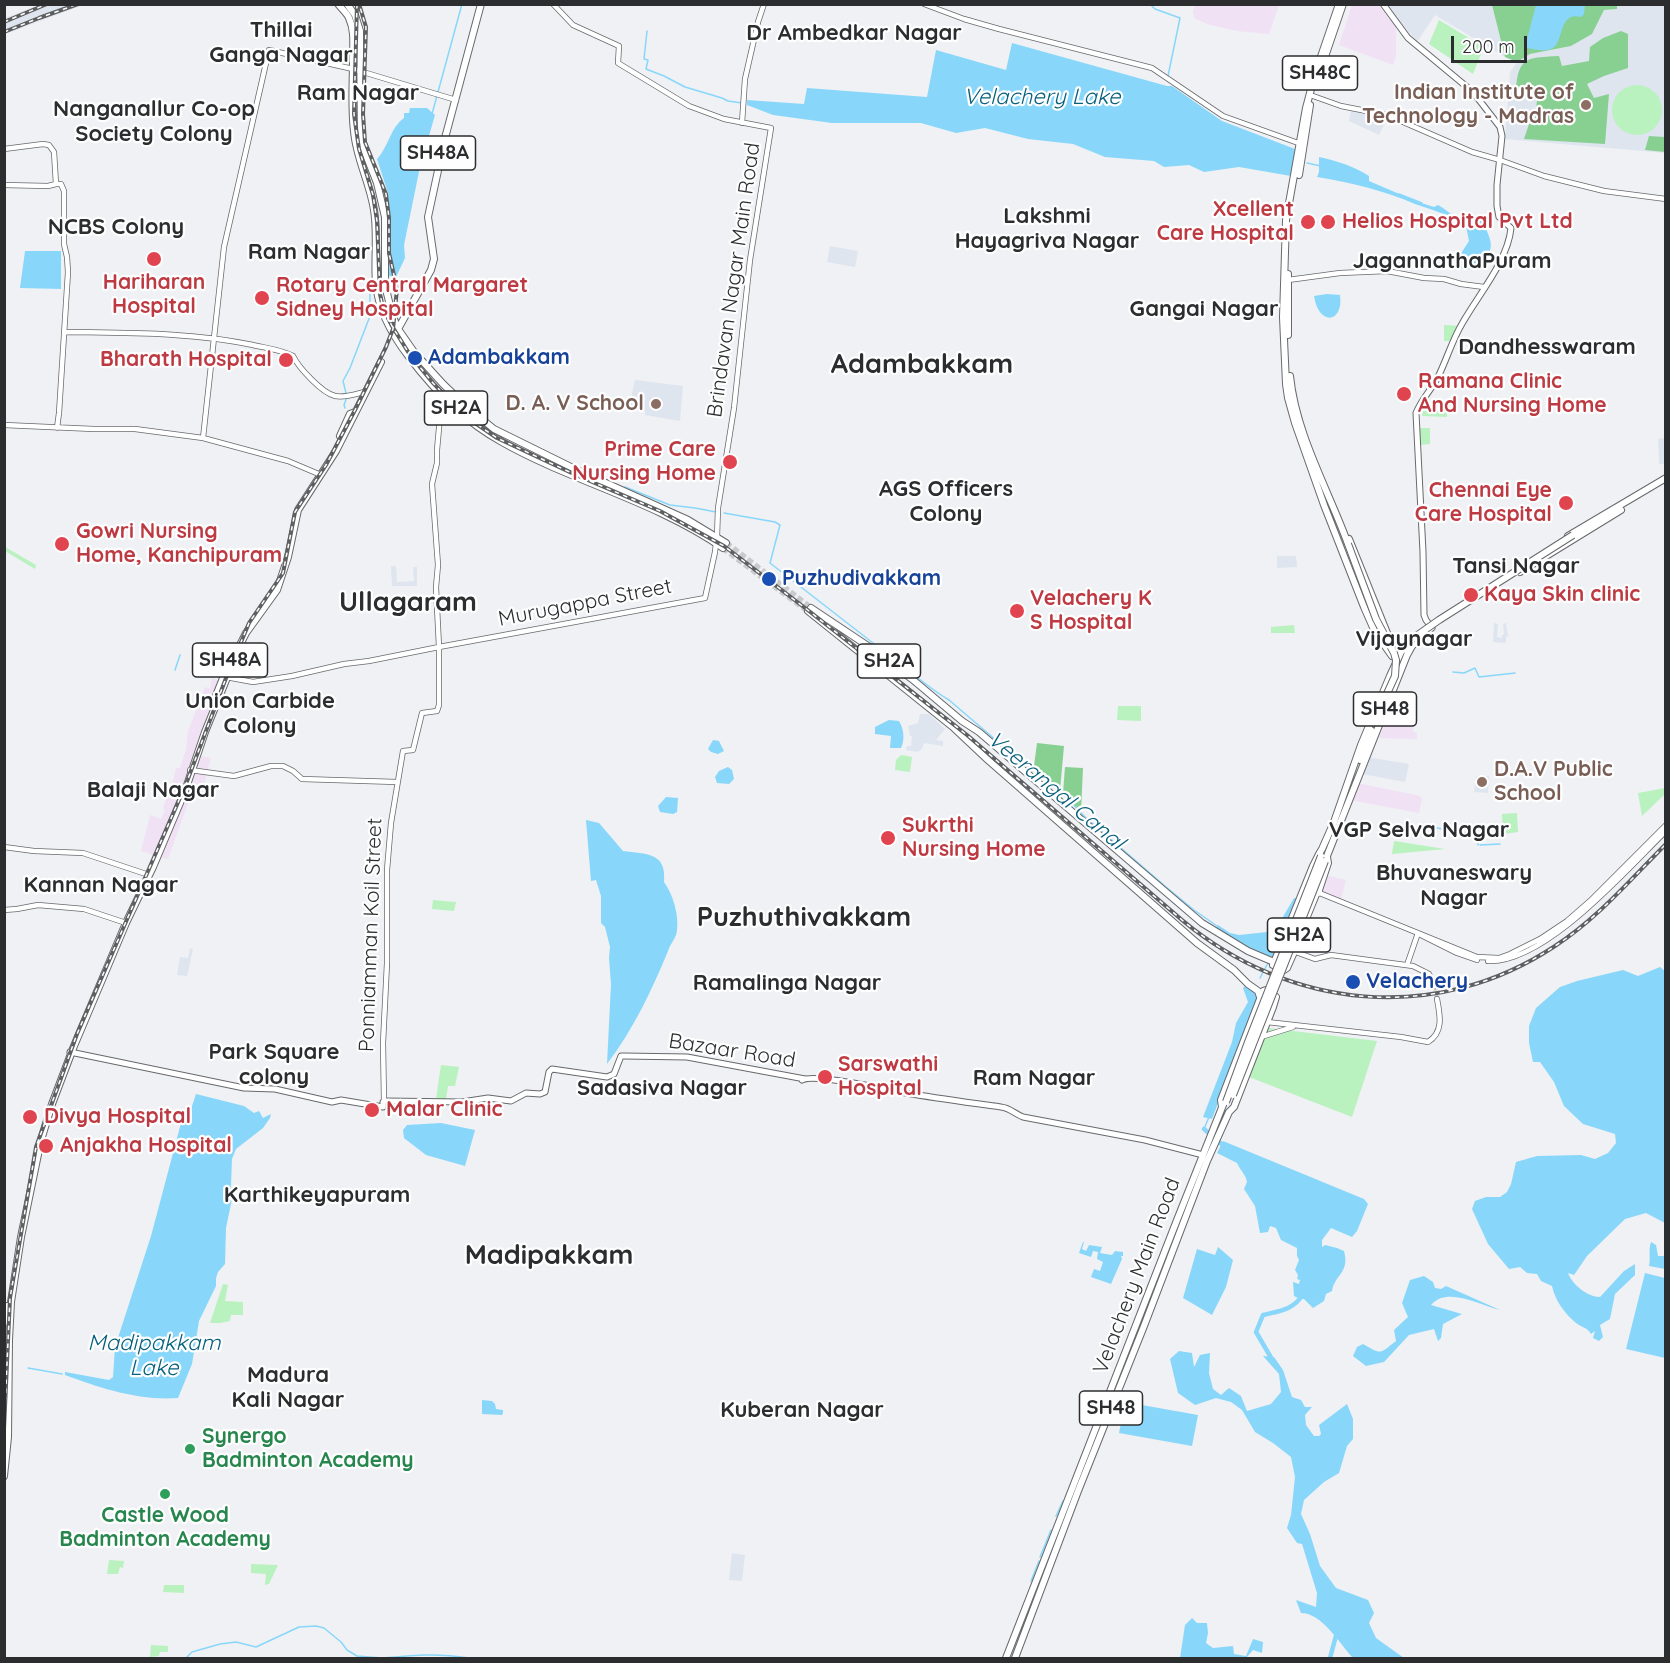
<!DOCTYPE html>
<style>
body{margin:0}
#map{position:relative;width:1670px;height:1663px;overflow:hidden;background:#eff1f4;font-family:Quicksand,sans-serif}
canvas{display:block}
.frame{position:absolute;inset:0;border:6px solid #2c2d2e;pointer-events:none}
.scale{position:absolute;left:1451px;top:36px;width:76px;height:27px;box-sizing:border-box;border:3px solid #2c2d2e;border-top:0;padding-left:8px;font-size:18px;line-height:21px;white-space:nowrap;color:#2c2d2e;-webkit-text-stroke:4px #fefeff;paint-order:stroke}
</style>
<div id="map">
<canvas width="1670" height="1663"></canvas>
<div class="frame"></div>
<div class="scale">200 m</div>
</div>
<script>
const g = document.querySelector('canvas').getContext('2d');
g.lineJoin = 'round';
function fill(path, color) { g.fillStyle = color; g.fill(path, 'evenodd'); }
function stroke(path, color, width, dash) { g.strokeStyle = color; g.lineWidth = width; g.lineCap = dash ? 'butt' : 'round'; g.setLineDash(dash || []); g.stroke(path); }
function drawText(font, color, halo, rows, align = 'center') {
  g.font = font + ' Quicksand,sans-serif'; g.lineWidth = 4.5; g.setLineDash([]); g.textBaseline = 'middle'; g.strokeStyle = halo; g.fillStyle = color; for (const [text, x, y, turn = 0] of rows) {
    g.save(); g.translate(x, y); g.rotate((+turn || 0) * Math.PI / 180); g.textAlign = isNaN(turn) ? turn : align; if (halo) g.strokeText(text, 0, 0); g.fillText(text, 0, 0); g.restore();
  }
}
fill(new Path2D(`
 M1279,5L1269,34L1237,31L1210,25L1194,18L1193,12L1195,5Z
 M1352,5H1378L1396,27V56L1393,65L1339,45Z
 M222,667H226L209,717L172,812L153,855L141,851L150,815L161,819L165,810L163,808L173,781L176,768H180L186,749L188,731L205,687L210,689L212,678L218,680Z
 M1386,721L1412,722L1413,732L1417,733V739L1379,738Z
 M199,756L211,758L202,793L191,795L168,859L158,857Z
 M1357,783L1420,796L1422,799L1419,813L1350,800Z
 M1325,875L1346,880L1341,899L1320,892Z`), '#f0e1f5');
fill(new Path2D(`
 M40,5H83L5,34V18Z
 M1386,5H1492L1505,57L1435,15L1417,42Z
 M1617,5H1665V153L1505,139L1510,72L1517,62L1530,54L1571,46L1592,34L1604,10L1617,9Z
 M1351,110L1388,116L1379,135L1349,121Z
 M830,246L858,251L855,267L827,262Z
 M635,380L683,386L680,421L645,415V411L631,410V398Z
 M1665,438V464H1659L1658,439Z
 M1277,556H1296L1297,567L1277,568Z
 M391,566H396L397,582L414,581L413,567H417V586H392Z
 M1494,623L1498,624L1497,637L1502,638V635L1504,634L1503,624L1506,623L1508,636L1506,637V643L1493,642Z
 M920,714H929L945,729L936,740L943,741V746L924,743L922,749L918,752L906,750L907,746H911L912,736H910L908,726L918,723Z
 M1367,757L1409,764L1405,782L1362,774Z
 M1476,776H1489L1488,793L1474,792Z
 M190,948L193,949L187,976L177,975L180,957L188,958Z
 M732,1553L745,1555L742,1581L729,1580Z`), '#dfe5ef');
fill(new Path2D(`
 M1439,20L1484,47L1473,74L1429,44Z
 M1612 110a25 25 0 1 1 50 0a25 25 0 1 1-50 0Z
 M1444,325L1460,326L1452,341H1444Z
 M1424,408H1447V417L1422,416Z
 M1419,428H1430V444L1419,445Z
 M5,547L36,565L35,569L5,551Z
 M1294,625L1295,633H1271V627Z
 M1118,706H1141V721L1117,720Z
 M901,755L912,757L910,772L895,770L896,760Z
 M1665,788V794L1642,816L1638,793Z
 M1517,813L1518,832L1503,834L1502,814Z
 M1394,841L1445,849L1392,854Z
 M433,900L456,902L454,911L432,909Z
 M1268,1028L1377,1041L1352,1117L1249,1077Z
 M441,1065L459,1067L455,1086H448L446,1099H436Z
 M223,1284L228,1285L225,1301L243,1302V1315H231L230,1321L220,1323H210Z
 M109,1560L124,1561L123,1568L120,1567L118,1574H107Z
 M251,1564L278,1565L269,1584L265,1585L266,1574L251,1573Z
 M164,1585H184V1593L163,1592Z
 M151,1645L168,1646V1652H160L159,1656L150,1657Z`), '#b9f1bf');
fill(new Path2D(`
 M1492,5H1617V9L1604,10L1592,34L1571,46L1530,54L1517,62L1505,57Z
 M1621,31L1628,34V68L1604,76L1587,84L1594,98L1609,94L1605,144L1524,139L1529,124L1535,118L1537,100L1516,90C1518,55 1529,58 1559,56L1562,66L1589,61L1590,47L1603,38Z
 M1649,136L1665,137V152L1645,150Z
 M1037,743L1064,746L1060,790L1034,766Z
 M1065,767L1083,768L1081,812L1063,793Z`), '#88d091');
fill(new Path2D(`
 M1536,5H1585L1584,14L1581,17C1557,11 1565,44 1551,49C1544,52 1534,49 1527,48L1526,43Z
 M1012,43L1167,86H1172L1222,121L1295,149L1291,176L1239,167L1204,172L1189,165L1164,167L1154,161L1105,157L1073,144L1028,139L985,128L956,133L921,123H832L773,115L747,105V100L804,104L807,88L927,97L936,50L1006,70Z
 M410,108H427L435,115L420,167L404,245L405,258L396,277L389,276L390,217L388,193L377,159C389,146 390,128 404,118V113H409Z
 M1319,157C1337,161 1354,166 1369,176V181L1418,202L1434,207L1438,205C1449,211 1456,221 1471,220L1476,215L1482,218C1485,230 1495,242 1489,253H1481C1478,261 1475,269 1465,270L1459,267L1458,258L1469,241L1466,226C1451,215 1433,210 1415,204C1383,190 1352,183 1317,177L1319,172Z
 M25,251H61V289L20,288Z
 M1327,294L1340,295C1344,323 1319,327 1314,296Z
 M889,720L899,721C904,729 905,740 901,748H890L891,736L875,734V727Z
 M713,740L719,741L724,751L718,754L711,752L708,749Z
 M728,767L732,770L734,779L729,784L717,783L715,777L719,771Z
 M666,797L678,798L677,812L673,814L660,812L658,806Z
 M586,820L599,823L623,851C646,854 667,852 664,882C673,894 679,915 677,930C677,937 670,944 668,951C652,990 633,1030 607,1064L611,984L609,958L610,947L605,927L601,923V896L596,880L591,881Z
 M1294,898H1296L1271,961L1215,929L1218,925L1230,933L1239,935L1267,932L1280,922Z
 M1660,967L1666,972L1665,1223L1646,1213L1625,1219L1587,1256L1574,1275L1568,1273C1572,1284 1587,1297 1600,1297L1624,1271L1635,1264V1275L1615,1294L1610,1319L1600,1325L1603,1337L1599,1341L1593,1338L1595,1331L1591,1334C1587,1327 1582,1328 1576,1323C1564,1313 1555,1300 1552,1286L1541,1281L1537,1274L1527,1273L1520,1267L1509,1269L1488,1244L1472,1209L1475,1201L1486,1197H1500L1507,1192L1511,1184L1516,1162L1537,1156L1581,1155L1595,1159L1608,1153L1616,1143L1615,1134L1583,1124L1564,1106L1554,1082L1540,1062H1533L1529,1043V1026L1536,1008L1560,987L1577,981L1623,970L1638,976Z
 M1245,986L1257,992L1258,998L1212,1119L1203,1117L1232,1042L1236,1023L1248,1002L1243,988Z
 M196,1094L244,1106L254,1113L259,1111L263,1118L271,1114L270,1118L263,1128L236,1149L232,1159L231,1185L232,1199L226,1228L225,1264L218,1272L216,1278V1286L199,1321L192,1364L178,1398C139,1401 100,1388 65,1375V1372L109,1380L113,1377L115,1347L151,1236L185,1108L191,1109Z
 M441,1123L475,1130L465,1166L426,1155L404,1138L403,1130L407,1125Z
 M1223,1141L1364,1199L1368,1204L1357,1231L1352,1237L1331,1228L1322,1240V1247L1325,1245L1337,1248L1344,1251C1350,1273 1335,1274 1332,1291L1326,1294L1324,1301L1313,1308L1304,1299H1300L1294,1296L1293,1282L1299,1284L1300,1280L1297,1279L1298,1275L1295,1270L1299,1260L1297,1256V1248L1281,1240L1276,1228L1270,1226L1268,1232L1260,1233L1255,1206L1244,1189L1247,1182C1246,1175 1240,1170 1237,1163L1217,1153Z
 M1083,1242H1084L1082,1249L1086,1251L1089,1245L1102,1247L1100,1253L1112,1255L1115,1251L1123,1252V1256H1121L1122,1259L1111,1284L1091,1277L1094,1269L1100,1271L1103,1262L1097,1259L1098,1252L1093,1251L1091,1257L1079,1253Z
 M1651,1242L1656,1245L1658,1256H1665V1269L1649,1266C1651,1258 1648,1250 1651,1242Z
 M1218,1247L1233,1260L1226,1287L1212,1315L1183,1298L1197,1249L1215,1255Z
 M1645,1273L1665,1278V1358L1626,1349Z
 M1424,1276L1433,1282L1435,1288L1441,1289L1446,1286L1500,1310C1479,1305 1447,1286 1431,1305L1462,1314L1443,1324L1441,1338L1438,1341L1434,1329L1409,1335L1384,1362L1366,1366L1353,1356L1357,1347L1363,1344C1382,1355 1379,1354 1396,1341L1394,1330L1408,1317L1402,1303L1410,1280Z
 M1179,1351L1192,1353L1194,1367L1200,1355L1210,1353L1209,1373L1213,1389L1221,1395L1229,1388L1241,1396L1247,1411L1271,1404L1281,1392L1279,1374L1263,1356L1274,1357L1283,1370L1292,1397L1301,1400L1305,1407H1312L1305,1415L1306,1425L1314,1436H1319L1321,1434L1319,1425L1347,1404L1353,1419V1439L1347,1446L1339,1473L1324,1482L1304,1500L1301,1514L1310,1534L1320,1566L1336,1588L1368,1600L1374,1613L1369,1623L1376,1638L1404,1658H1353C1340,1644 1322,1613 1301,1613L1296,1600L1316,1607L1317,1593L1302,1544L1297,1543L1287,1528L1291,1515L1295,1477L1291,1457L1273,1443L1255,1432L1242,1410L1231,1402L1216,1398L1195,1405L1178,1393L1170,1359Z
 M482,1400L492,1401L495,1404L496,1409L503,1410V1413L502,1415L482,1414Z
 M1125,1402L1198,1415L1192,1446L1119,1433Z
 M1192,1618L1197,1623H1207L1208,1633L1206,1643L1213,1648L1233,1646L1234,1654L1246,1656L1253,1639L1263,1642L1262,1653L1253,1650L1246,1658H1180L1185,1625Z`), '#88d7fa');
stroke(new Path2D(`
 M1150,4L1155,9L1180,18L1168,76
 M647,31L644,59L648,60L646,69L664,76L685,87L722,98L728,101L742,103
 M432,114L462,4
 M1307,163L1321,166
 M1399,194L1422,203
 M345,408L344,405L347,397L343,381L350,368L370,316V290L373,288
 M625,487L670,505L695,508L716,512
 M724,513L775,522L780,525L770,563L882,650C905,666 925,686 949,700L1018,759L1033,769L1066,797L1084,816L1166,887L1194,910L1217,926
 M175,670L180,655
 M1453,672L1464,673L1475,668L1479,677L1515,673
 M1431,827L1478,835V845
 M1480,845L1500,844
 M1260,978L1268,963
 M1204,1129L1209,1117
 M28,1368L62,1374
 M1056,1516L1063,1501
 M1040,1557L1051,1530
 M1031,1581L1039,1561
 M186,1658L192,1652L220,1644L236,1642L256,1647L299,1627L316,1626L324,1628L341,1642L347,1650L357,1656L382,1658
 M383,1658C416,1655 436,1653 469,1658`), '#88d7fa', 1.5);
stroke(new Path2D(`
 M1204,1129L1225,1147
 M1273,1361L1256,1332L1263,1315C1279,1311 1294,1310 1303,1294
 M1330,1658L1337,1632`), '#88d7fa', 4.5);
stroke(new Path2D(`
 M1435,986L1437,999`), '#c8cacc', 4.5, [4.5, 2]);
stroke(new Path2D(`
 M726,543L811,608
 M723,548L808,611`), '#c8cacc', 6, [6, 3]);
const tertiary = new Path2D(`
 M553,4L573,25L619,46L618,63L689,106L724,119L771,128L750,260L734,408L718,508L717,537
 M924,4L964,19L999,29L1152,68L1223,116L1301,144
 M1313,96L1341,106L1387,115L1472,152L1500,160L1544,176L1604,191L1666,199
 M742,123L745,79L758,22L764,4
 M4,149L43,144L49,145L54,152L56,184
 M56,184H61L64,191V244L67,257L68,272L59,413L57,428
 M4,185L48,186L56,184
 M1288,280L1340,273L1387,271L1424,278L1444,279L1461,284L1484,287
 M65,332C127,333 192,332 253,345C266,348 282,350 293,356C299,368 322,393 335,396C345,398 355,394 364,392
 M4,425L94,429H135L203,438L288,461L321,475
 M203,438L224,247L269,50L353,69L456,100
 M226,677L253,682L292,676L344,664L369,661L439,647L705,598L715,552L716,543
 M190,770L234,776L271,766H283L293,771L302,779L397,782
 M4,847L34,851L83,853L146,874
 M1317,892L1477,957L1499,958L1510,954L1540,939L1567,921L1590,901L1666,825
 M4,910L17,909L38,905L84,909L126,923
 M1419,934L1457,953L1477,960
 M1293,951L1315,959L1331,955L1413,966L1429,974L1435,986
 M1488,961C1545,964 1627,869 1666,831
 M1407,965L1418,933
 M1267,1022L1401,1037L1428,1042C1444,1032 1440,1015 1437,999
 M1261,1037L1293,1027
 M384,1101L383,1043L387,963V870L391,823L403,751L413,750L422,713L437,711L439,705V647L436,587L438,565L432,484L437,463V450L442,395`);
const secondary = new Path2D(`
 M1383,4L1408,38L1473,92L1500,127L1502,136L1497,185V206L1499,217L1511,228C1508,260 1479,294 1463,322C1452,340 1447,359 1438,377C1431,390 1421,400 1416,413L1423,552L1424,615L1426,620L1432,628
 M70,1052L244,1088L275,1089L332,1102L341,1100L383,1107V1102L385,1101L462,1102L488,1098L511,1101L526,1093L540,1094L545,1092L549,1072L552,1069L607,1077L614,1074L621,1056H624L687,1057L805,1079
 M802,1080C817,1073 891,1091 912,1094C942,1099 972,1103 1001,1107C1010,1108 1015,1114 1023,1117L1145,1140L1203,1155`);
const primary = new Path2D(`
 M338,4C342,9 347,13 349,18C355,31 353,45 353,59C353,83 351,107 354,131C356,158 370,183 374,210C378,234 374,259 376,283C378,311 392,335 409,357C434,390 465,422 502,442C573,482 655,501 723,548
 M347,4L355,15L360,31L361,142L377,183L385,217V285L392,314L398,329L414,352L443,384L468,408L494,429L577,470L688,520L726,543
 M1339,4L1315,74L1306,108L1286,220L1283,317L1286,384L1288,398L1295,423L1324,505L1364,607L1375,632L1392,656
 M1316,83L1343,4
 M1299,175L1310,105
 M1288,274V335
 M398,329L431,270L434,259L428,217L445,138L481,4
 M1290,376C1296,435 1328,489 1348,544
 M340,436L350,414L355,412
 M1568,536L1666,478
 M1349,539L1387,633L1395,645L1403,650
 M1520,572L1621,510
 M811,608L871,648L912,679L962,721L979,732L1202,923L1248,951L1281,965
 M808,611L954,728L988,760L1197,943L1234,970L1248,984L1258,991L1260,997
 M215,698L227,668
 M1360,760L1371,730
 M1325,861L1407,655L1412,646L1430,629
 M1318,893L1328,863L1327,857
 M1299,936L1317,892L1319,891
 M1273,965L1313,866L1319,854L1322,849L1334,822L1361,745L1390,676L1401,652L1412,639
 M1279,968L1284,970L1287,968L1302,934
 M4,1323L7,1306
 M4,1476L8,1437L9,1340L11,1302L21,1237L41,1140L52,1104L74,1046L126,923L153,867L185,791L205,732L241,643L246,633L277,590L288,557L298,510L336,451L381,362
 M1006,1658L1177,1220L1223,1105
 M1015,1658L1078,1491L1144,1326L1207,1161L1229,1112L1234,1107L1273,1007L1276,997L1266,990L1263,991L1260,999L1221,1100L1222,1107`);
stroke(tertiary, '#68696c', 6);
stroke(secondary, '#68696c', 7);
stroke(primary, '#68696c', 8);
stroke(tertiary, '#fff', 4.5);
stroke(secondary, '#fff', 5);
stroke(primary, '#fff', 6);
const rail = new Path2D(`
 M357,4L354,114L359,149L373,195L377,221L380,294L383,308L392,326L410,355L433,383L462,414L497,438L576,475L660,511L724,546L809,611L967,735L1182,920C1290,1010 1436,1025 1555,946C1597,919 1631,879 1666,844
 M4,22L47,4
 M4,32L39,18L78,4
 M4,1429L10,1298L36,1147L77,1034L186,784L226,678L249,623L283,573L295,512L326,465L355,410L386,347L393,329L397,289L389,253V218L386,194L365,142L363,114L366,27L360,7`);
stroke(rail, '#5d5f60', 4);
stroke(rail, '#fefeff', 1.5, [4.5]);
const primaryBridge = new Path2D(`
 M1348,544L1376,619L1394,653L1396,660L1395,676L1375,720
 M1382,638L1395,643L1404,642L1412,639L1439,620L1573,535
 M1233,1095L1325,861
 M1226,1102L1248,1042L1321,856`);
stroke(primaryBridge, '#68696c', 8, []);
stroke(primaryBridge, '#fff', 6);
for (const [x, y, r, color] of [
 [1586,105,6,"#8d6e63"],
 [1308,222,8,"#e0444e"],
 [1328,222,8,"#e0444e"],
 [154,259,8,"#e0444e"],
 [262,298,8,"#e0444e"],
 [415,358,8,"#1a4fb4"],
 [286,360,8,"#e0444e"],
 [1404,394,8,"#e0444e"],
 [656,404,6,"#8d6e63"],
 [730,462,8,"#e0444e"],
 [1566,503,8,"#e0444e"],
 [62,544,8,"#e0444e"],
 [769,579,8,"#1a4fb4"],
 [1471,595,8,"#e0444e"],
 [1017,611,8,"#e0444e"],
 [1482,782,6,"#8d6e63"],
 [888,838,8,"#e0444e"],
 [1353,982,8,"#1a4fb4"],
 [825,1077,8,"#e0444e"],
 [372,1110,8,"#e0444e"],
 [30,1117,8,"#e0444e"],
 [46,1146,8,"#e0444e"],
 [190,1449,6,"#2e9e5b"],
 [165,1494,6,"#2e9e5b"]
]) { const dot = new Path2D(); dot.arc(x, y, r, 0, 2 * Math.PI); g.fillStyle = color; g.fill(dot); stroke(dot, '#fefeff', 2); }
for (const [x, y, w] of [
 [1320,73,75],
 [438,153,75],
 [456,408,63],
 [230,660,75],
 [889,661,63],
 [1385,709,63],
 [1299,935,63],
 [1111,1408,63]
]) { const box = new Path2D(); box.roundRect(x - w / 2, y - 17, w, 34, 4.5); g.fillStyle = '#fefeff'; g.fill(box); stroke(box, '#2c2d2e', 1.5); }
drawText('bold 20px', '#2c2d2e', null, [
 ["SH48C",1320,73],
 ["SH48A",438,153],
 ["SH2A",456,408],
 ["SH48A",230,660],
 ["SH2A",889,661],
 ["SH48",1385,709],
 ["SH2A",1299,935],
 ["SH48",1111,1408]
]);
drawText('bold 21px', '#785e54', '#fefeff', [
 ["Indian Institute of",1574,93],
 ["Technology - Madras",1574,117],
 ["D. A. V School",644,404],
 ["D.A.V Public",1494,770,"left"],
 ["School",1494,794,"left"]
], 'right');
drawText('bold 21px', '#be3a42', '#fefeff', [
 ["Xcellent",1294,210,"right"],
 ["Care Hospital",1294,234,"right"],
 ["Helios Hospital Pvt Ltd",1342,222],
 ["Hariharan",154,283,"center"],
 ["Hospital",154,307,"center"],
 ["Rotary Central Margaret",276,286],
 ["Sidney Hospital",276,310],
 ["Bharath Hospital",272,360,"right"],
 ["Ramana Clinic",1418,382],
 ["And Nursing Home",1418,406],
 ["Prime Care",716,450,"right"],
 ["Nursing Home",716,474,"right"],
 ["Chennai Eye",1552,491,"right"],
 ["Care Hospital",1552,515,"right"],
 ["Gowri Nursing",76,532],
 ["Home, Kanchipuram",76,556],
 ["Kaya Skin clinic",1484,595],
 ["Velachery K",1030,599],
 ["S Hospital",1030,623],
 ["Sukrthi",902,826],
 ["Nursing Home",902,850],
 ["Sarswathi",838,1065],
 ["Hospital",838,1089],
 ["Malar Clinic",386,1110],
 ["Divya Hospital",44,1117],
 ["Anjakha Hospital",60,1146]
], 'left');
drawText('21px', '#2c2d2e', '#fefeff', [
 ["Brindavan Nagar Main Road",734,280,-82],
 ["Murugappa Street",585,603,-11],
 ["Ponniamman Koil Street",371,935,-88],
 ["Bazaar Road",732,1051,9],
 ["Velachery Main Road",1137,1276,-69]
]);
drawText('bold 21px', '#164399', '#fefeff', [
 ["Adambakkam",428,358],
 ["Puzhudivakkam",782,579],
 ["Velachery",1366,982]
], 'left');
drawText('bold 21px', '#27864d', '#fefeff', [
 ["Synergo",202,1437],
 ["Badminton Academy",202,1461],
 ["Castle Wood",165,1516,"center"],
 ["Badminton Academy",165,1540,"center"]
], 'left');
drawText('bold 22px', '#2c2d2e', '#fefeff', [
 ["Thillai",281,30],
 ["Ganga Nagar",281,55],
 ["Dr Ambedkar Nagar",854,33],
 ["Ram Nagar",358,93],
 ["Nanganallur Co-op",154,109],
 ["Society Colony",154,134],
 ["Lakshmi",1047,216],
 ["Hayagriva Nagar",1047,241],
 ["NCBS Colony",116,227],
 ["Ram Nagar",309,252],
 ["JagannathaPuram",1452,261],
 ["Gangai Nagar",1204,309],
 ["Dandhesswaram",1547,347],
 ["AGS Officers",946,489],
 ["Colony",946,514],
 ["Tansi Nagar",1516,566],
 ["Vijaynagar",1414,639],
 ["Union Carbide",260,701],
 ["Colony",260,726],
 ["Balaji Nagar",153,790],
 ["VGP Selva Nagar",1419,830],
 ["Bhuvaneswary",1454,873],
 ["Nagar",1454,898],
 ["Kannan Nagar",101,885],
 ["Ramalinga Nagar",787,983],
 ["Park Square",274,1052],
 ["colony",274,1077],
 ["Ram Nagar",1034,1078],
 ["Sadasiva Nagar",662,1088],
 ["Karthikeyapuram",317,1195],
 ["Madura",288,1375],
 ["Kali Nagar",288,1400],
 ["Kuberan Nagar",802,1410]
]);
drawText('italic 22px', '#07607c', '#fefeff', [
 ["Velachery Lake",1042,97],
 ["Veerangal Canal",1056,791,40],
 ["Madipakkam",154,1343],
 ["Lake",154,1368]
]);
drawText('bold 27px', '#2c2d2e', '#fefeff', [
 ["Adambakkam",922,365],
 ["Ullagaram",408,603],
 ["Puzhuthivakkam",804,918],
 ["Madipakkam",549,1256]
]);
</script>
